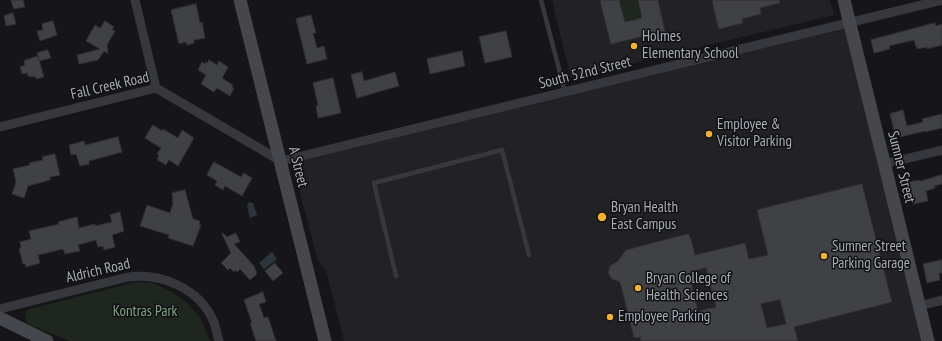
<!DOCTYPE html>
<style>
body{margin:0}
canvas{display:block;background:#161618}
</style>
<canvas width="942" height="341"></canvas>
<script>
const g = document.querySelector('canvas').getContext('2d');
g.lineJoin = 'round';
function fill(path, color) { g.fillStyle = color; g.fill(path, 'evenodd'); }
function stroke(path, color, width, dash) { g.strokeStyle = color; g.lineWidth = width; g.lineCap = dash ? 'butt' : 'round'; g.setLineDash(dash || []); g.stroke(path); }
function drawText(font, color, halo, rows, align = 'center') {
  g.font = font + ' "PT Sans Narrow",sans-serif'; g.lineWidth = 3; g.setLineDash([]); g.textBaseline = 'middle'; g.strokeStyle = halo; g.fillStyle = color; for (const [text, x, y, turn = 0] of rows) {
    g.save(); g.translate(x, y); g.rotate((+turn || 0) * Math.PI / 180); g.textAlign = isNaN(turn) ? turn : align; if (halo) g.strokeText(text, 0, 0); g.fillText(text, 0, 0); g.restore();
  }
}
fill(new Path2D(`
 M552,0H830L834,15L571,78Z
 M849,23L928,341H344L326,270L318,261L291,159Z`), '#222225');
fill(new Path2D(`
 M619,0H638L642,18L625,22Z
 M136,282L153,283L172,292L187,303L200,317L210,341H70L28,324L26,320L25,313L30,309Z`), '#1e261f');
fill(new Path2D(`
 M249,202L253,203L257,215L250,218L247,206Z
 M272,252L277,259L264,269L259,263Z`), '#2c353c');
const building = new Path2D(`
 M11,0H23L25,7L14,9Z
 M600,0H619L625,22L642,18L638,0H658L666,36L650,40L649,35L611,44Z
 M712,0H779L780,3L760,8L761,14L742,19L743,23L719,29Z
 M196,4L200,23L202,22L205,38L194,40V43L187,45L186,42L179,44L171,10Z
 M13,13L16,24L6,26L4,16Z
 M311,15L316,33H313L317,48L324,46L327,59L307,64L296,19Z
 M53,21L57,35L40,41L37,31L43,30L42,24Z
 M105,21L114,27L112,29L115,31L107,45L108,54L104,51L98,60L79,64L77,55L100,49L86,41L95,25L100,28Z
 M935,23L936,26L942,24V45L927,49V47L917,49L914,40L889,46L890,49L874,53L871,40Z
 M506,31L512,57L485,63L479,37Z
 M48,50L51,58L39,61L37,53Z
 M462,51L465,66L430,74L427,59Z
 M38,56L44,77L36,79L35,76L31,77L30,76H28L27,73L22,74L20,67L25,65L24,61Z
 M209,60L217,65L219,61L228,67L222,78L233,85L232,87L234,88L230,96L217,88L214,92L201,84L206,75L198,70L202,62L205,64L206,62L208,63Z
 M362,72L364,81L395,72L399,86L357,98L351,75Z
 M333,78L341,113L318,118L316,106L318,105L313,83Z
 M903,110L907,126L923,122L922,119L942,114V128L925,132V131L900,137L898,129L894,130L890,114Z
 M153,125L162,131L163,129L178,138L182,130L194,138L178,166L169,160L166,165L157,160L159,155L157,154L161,148L145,138Z
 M118,137L122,152L89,161V164L80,166L76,154L71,155L69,145L84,141L85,145Z
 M55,154L60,175L50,177V180L28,186L24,198L12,194L16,182L13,169L30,165L29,163L43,160L42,157Z
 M214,162L241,177L244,173L252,178L242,196L225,186L223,190L215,185L217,181L207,175Z
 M942,175V184L934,186L935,188L926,191L928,201L913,204L908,182L920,180V181Z
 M862,184L892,302L794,327L798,341H641L640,337L634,338L620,282L612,279L608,273L610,266L618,261L626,250L687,234L689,235L691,239L695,255L745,243L749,259L768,255L757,210ZM706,268L716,307L698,311L689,273ZM780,300L786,324L767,328L761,304Z
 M185,190L193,219L200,221L199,224L201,225L193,246L168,238L169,235L140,226L147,205L170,213L173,203L172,193Z
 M120,212L124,231L112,235L115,247L104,250L103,246L98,247L96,240L78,245L80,251L65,254L63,249L38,255L40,263L26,267L25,264H23L19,249L21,248L20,242L31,239L29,231L59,224L58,222L77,217L79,228L95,224V226L112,222L110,215Z
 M223,233L227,237L236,233L240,242L234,244L254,266L257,274L250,280L240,269L237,272L235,270L234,272L230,268L228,270L221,263L231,253L222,234Z
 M942,260V273H939L940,280L927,283L923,264Z
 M275,263L283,273L273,281L265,271Z
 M263,292L266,302L259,304L264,318L268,317L276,341H256L250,323H252L244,300Z`);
fill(building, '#404145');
stroke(building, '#303034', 1);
stroke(new Path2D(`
 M541,0L565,92
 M396,276L374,183L502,150L529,255`), '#37383d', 4.5);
stroke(new Path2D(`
 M135,0L156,88
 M0,127L156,88L281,161L942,0
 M884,164L942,150
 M919,306L942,300
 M0,309L128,277C162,273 198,288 213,320C216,327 217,334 219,341`), '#37383d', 9);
stroke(new Path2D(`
 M240,0L325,341
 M844,0L928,341
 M0,318L47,341`), '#45474d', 13);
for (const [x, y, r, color] of [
 [634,46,4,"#f2b134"],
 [709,134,4,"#f2b134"],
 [602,217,5,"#f2b134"],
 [824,256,4,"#f2b134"],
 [638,288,4,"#f2b134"],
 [610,317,4,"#f2b134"]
]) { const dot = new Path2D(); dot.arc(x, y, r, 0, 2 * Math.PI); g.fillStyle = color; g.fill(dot); stroke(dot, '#111113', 1.5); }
drawText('15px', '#a8adb8', '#111113', [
 ["Holmes",642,37],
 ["Elementary School",642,54],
 ["Employee &",717,125],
 ["Visitor Parking",717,142],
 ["Bryan Health",611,208],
 ["East Campus",611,225],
 ["Sumner Street",832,247],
 ["Parking Garage",832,264],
 ["Bryan College of",646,279],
 ["Health Sciences",646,296],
 ["Employee Parking",618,317]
], 'left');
drawText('15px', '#a8adb8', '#111113', [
 ["South 52nd Street",585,73,-14],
 ["Fall Creek Road",110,86,-13],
 ["A Street",298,167,76],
 ["Sumner Street",901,167,76],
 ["Aldrich Road",98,271,-13]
]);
drawText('15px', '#7fa381', '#111113', [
 ["Kontras Park",145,312]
]);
</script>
